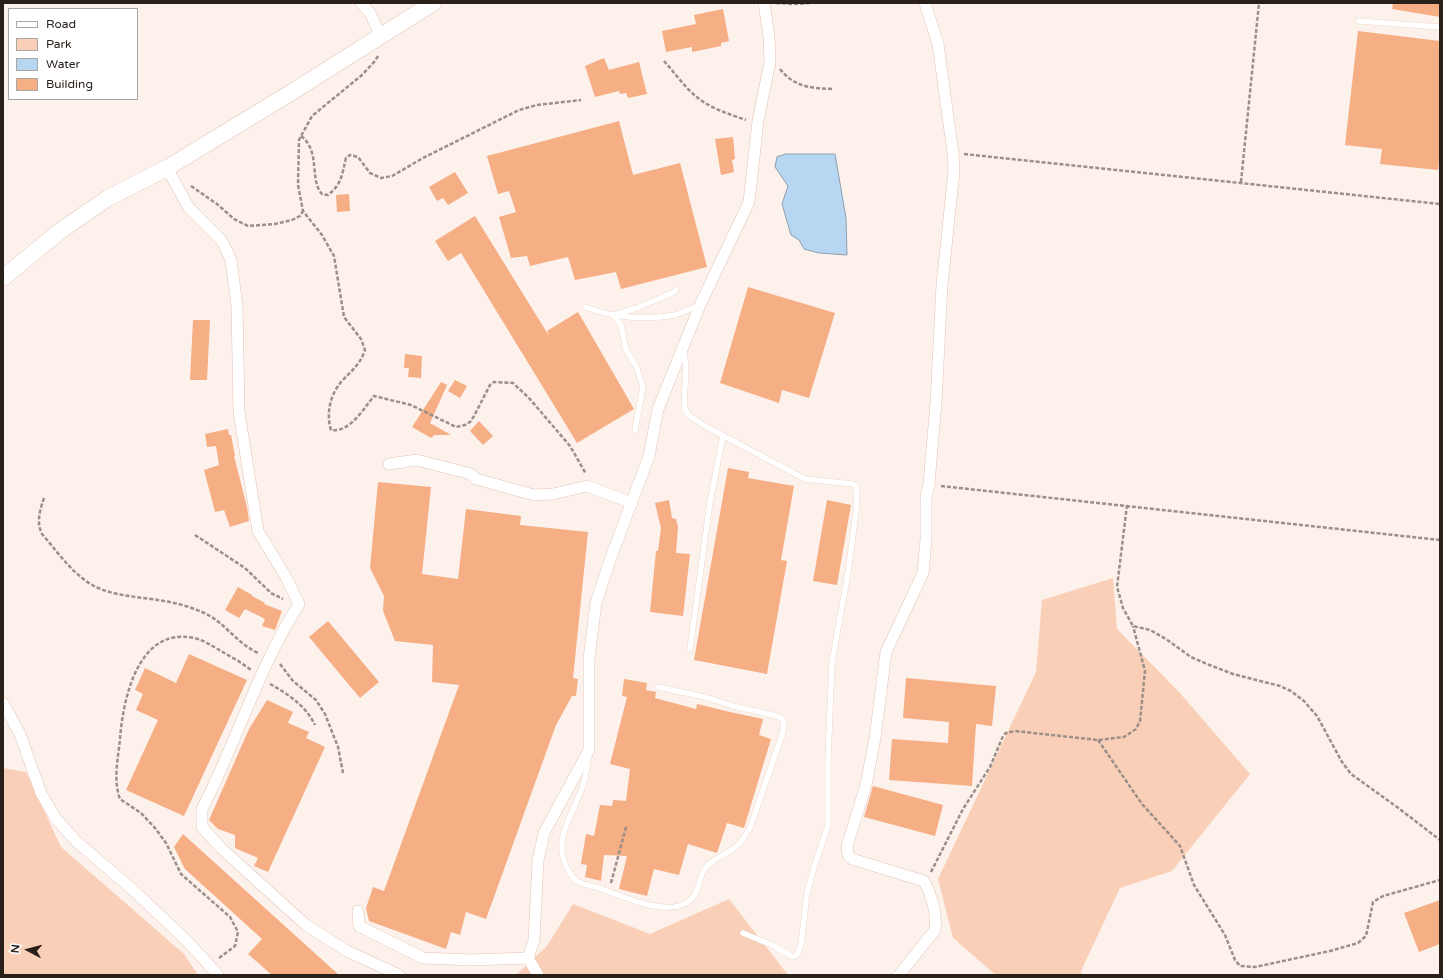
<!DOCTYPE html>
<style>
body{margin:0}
#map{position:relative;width:1443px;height:978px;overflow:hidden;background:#fdf1eb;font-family:"Varela Round",sans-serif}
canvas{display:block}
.frame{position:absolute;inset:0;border:4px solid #2a201a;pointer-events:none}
.legend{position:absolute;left:8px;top:8px;width:130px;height:92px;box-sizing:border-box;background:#fff;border:1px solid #aaa6a3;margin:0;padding:5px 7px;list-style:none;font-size:12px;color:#2a201a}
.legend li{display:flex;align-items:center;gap:8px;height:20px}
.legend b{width:20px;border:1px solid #aaa6a3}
.north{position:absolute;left:8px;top:930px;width:40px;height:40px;-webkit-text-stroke:3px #fff;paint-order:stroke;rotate:276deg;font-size:11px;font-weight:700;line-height:16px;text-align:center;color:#2a201a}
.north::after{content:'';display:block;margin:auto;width:14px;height:18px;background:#2a201a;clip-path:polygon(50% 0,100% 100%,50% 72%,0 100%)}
</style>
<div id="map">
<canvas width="1443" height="978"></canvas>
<div class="frame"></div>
<ul class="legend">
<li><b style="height:5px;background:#fff"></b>Road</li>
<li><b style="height:11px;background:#facfb7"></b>Park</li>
<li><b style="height:11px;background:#b6d6f1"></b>Water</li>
<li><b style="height:11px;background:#f6ae85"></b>Building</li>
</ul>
<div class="north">N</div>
</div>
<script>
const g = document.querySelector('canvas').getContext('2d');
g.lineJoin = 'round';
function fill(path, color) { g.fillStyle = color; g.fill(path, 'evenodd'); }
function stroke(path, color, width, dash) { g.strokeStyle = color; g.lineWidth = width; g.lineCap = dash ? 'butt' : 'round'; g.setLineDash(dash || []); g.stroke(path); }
fill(new Path2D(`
 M1113,578L1117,629L1179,692L1250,774L1172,871L1120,888L1081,971L1082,975H996L953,938L938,879L1036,672L1042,600Z
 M3,768L26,772L61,847L184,954L198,975H3Z
 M729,899L788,975H516L547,946L573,904L650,934Z`), '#facfb7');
const water = new Path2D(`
 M786,154H835L846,218L847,255L819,253L804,249L799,240L791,235L782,204L788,186L775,167L777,157Z`);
fill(water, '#b6d6f1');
stroke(water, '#8c9fb0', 1);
fill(new Path2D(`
 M1393,3H1440V17L1392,9Z
 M723,9L729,41L721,43V46L692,52V47L666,52L662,31L696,24L694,15Z
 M1358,31L1440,41V155L1438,170L1380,164L1382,149L1345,145Z
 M604,58L609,70L639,62L647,94L628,98L626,93L620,94L619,91L595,97L585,66Z
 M619,121L633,175L680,163L707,267L621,289L616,272L575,280L568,257L530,266L527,256L511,258L499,217L516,212L509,191L498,194L487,156Z
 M733,137L735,159L732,160L734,172L721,175L715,139Z
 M455,172L468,193L448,205L443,198L437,201L429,187Z
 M349,194L350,211L337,212L336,195Z
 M475,216L549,336L547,331L578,312L634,409L577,443L461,253L448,261L435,241Z
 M748,287L835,313L809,398L782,390L779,403L720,383Z
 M193,320H210L207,380H190Z
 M405,354L422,356L421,378L408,377L409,368H404Z
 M455,380L467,386L460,398L448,391Z
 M441,382L447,385L430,423L451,435H434L431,438L412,427Z
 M479,421L493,436L483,445L470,431Z
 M228,429L229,435H231L235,456H234L247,507L249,521L230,527L224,510L215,512L204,470L219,465L216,446L207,447L205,434Z
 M728,468L749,472L748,478L794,486L781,560L787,561L767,674L694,660Z
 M378,482L431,487L422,574L458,579L466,509L521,516L520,525L588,532L573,678L578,679L576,696H572L556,725L486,919L466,912L460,935L451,932L446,949L369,921L366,908L373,887L384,891L459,685L432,682L433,645L395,641L383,611L384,596L370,568Z
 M669,500L672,518L676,519L678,527L676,553L690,554L683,616L650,612L656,551H658L661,528L655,503Z
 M827,500L851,505L837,585L813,581Z
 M238,587L252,595V596L265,603L264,604L282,611L275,630L262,626L265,619L245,609L239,618L225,610Z
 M328,621L379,682L360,698L309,637Z
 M189,654L247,680L184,816L126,790L158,720L136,710L143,694L135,690L145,668L176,683Z
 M906,678L996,686L992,726L976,724L972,786L889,780L892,739L948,743L949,722L903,718Z
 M624,679L647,683L646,690L656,692L655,698L696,709L697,704L730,712L763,719L759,735L771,739L744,828L727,823L717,853L688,844L679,875L654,869L647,896L619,889L627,856L604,855L601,881L585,877L587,865L581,864L586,834L594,836L600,805L612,806L613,800L626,801L630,769L610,764L627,697L622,696Z
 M267,700L293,712L288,723L309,732L306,738L325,747L268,872L254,866L258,858L235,848V835L218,829L209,820L249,729Z
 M873,786L943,805L935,836L864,817Z
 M183,834L339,975H272L248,954L262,939L185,869L174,847Z
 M1440,900V944L1419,952L1404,913Z`), '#f6ae85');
const lane = new Path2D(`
 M1358,21L1440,27
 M585,307C612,317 645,321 674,315C682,313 691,308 700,305
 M684,351L686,367L684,407L688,415L705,426L805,479L853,484L856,486L857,493L856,511L848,573L832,662L828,759V826L814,867L807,893L801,945L797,955L793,957L774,946L743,933
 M635,430L643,387L637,368L626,350L621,325L613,315L637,308L672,293L676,290
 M690,649L710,502L723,436
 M588,758C587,768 586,778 582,788C575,809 557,834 563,857C565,866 571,877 578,882C584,885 593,886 599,888C621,896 664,916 686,903C703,893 696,876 708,865C715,858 725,855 733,849C741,844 745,835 750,828L783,732L784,723L781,718L773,715L733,706L705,697L658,687`);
const street = new Path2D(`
 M361,3L370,13L381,37
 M167,168L189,208L222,241L231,260L237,306L239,412L258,531L286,577L299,604C258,668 237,742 202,809V827L222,849L306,925L347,951L399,975
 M389,464L417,460L471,474L476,479L534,495L553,494L587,486L632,503
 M3,703L20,734L41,793L56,819L77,842L132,889L187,941L218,975
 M358,911L359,926L423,958L471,960L528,958
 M538,975L528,958L534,940L538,861L544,833L589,750V658L596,603L610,560L649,456L658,409L700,305L749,202L758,121L770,62L769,36L764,3
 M899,975L935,930C937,913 932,896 924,881L852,859L848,855L847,846L866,785L875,738L886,652L923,573L926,540V498L929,484L936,402L942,285L954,171L953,153L938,44L925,3`);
const secondary = new Path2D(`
 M3,278L60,231L108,198L167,168L292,92L433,3`);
stroke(lane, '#e1c5b6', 6);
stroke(street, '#e1c5b6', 12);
stroke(secondary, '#e1c5b6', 17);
stroke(new Path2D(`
 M776,3L794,4L812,3
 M378,56L375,61L362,75L312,116L299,140L298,185L303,211L322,235L334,256L344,317L361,339L365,350C360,365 351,371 341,382C330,395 326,414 331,430C350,433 364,408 374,396L411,405L456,427L465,425L470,422L474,416L490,385L494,382L513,383L529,398L570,446L586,474
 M664,61C675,73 685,88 698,98C712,109 729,114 746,120
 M780,69C795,88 812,88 833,89
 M301,136C321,151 309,180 322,194L328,195C342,184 342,174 346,158L350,155L358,157L370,173L381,178L392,176L423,158L519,110L537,105L581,100
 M964,154L1440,204
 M1241,182L1259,3
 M191,186L217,204L234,219L248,226L275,224L292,220L300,216L303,211
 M941,486L1440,540
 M44,498C40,510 36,522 42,534C56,550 68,568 86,581C108,597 138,596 164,601C177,603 190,607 202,612C224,621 235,642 258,653
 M1127,505L1117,587L1123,608L1133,626L1150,630L1166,639L1191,657L1207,664L1233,674L1280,686L1291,691L1304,701L1317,716L1342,762L1351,774L1397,807L1440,840
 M195,535L245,568L271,593L283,599
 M280,664L293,681L316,700L325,714L338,747L343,773
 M270,684C288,694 306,706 315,725
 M1098,740L1142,804L1180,846L1194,885L1225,935L1235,960L1240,966L1255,967L1330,951L1358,943L1366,936L1373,902L1383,896L1440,880
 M931,872L963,809L990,767L1003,736L1006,733L1015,731L1098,740L1124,737L1136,729L1140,721L1145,671L1133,626
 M611,883L626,827
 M219,958L235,946L238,932L230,917L181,874L166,843L155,828L141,813L120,799C113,780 118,759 120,739C123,699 138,626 194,638C204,640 212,646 221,651C231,657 243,663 252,671`), '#9a8f89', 2.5, [4, 2]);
stroke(lane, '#fff', 5.5);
stroke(street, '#fff', 11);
stroke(secondary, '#fff', 16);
</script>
